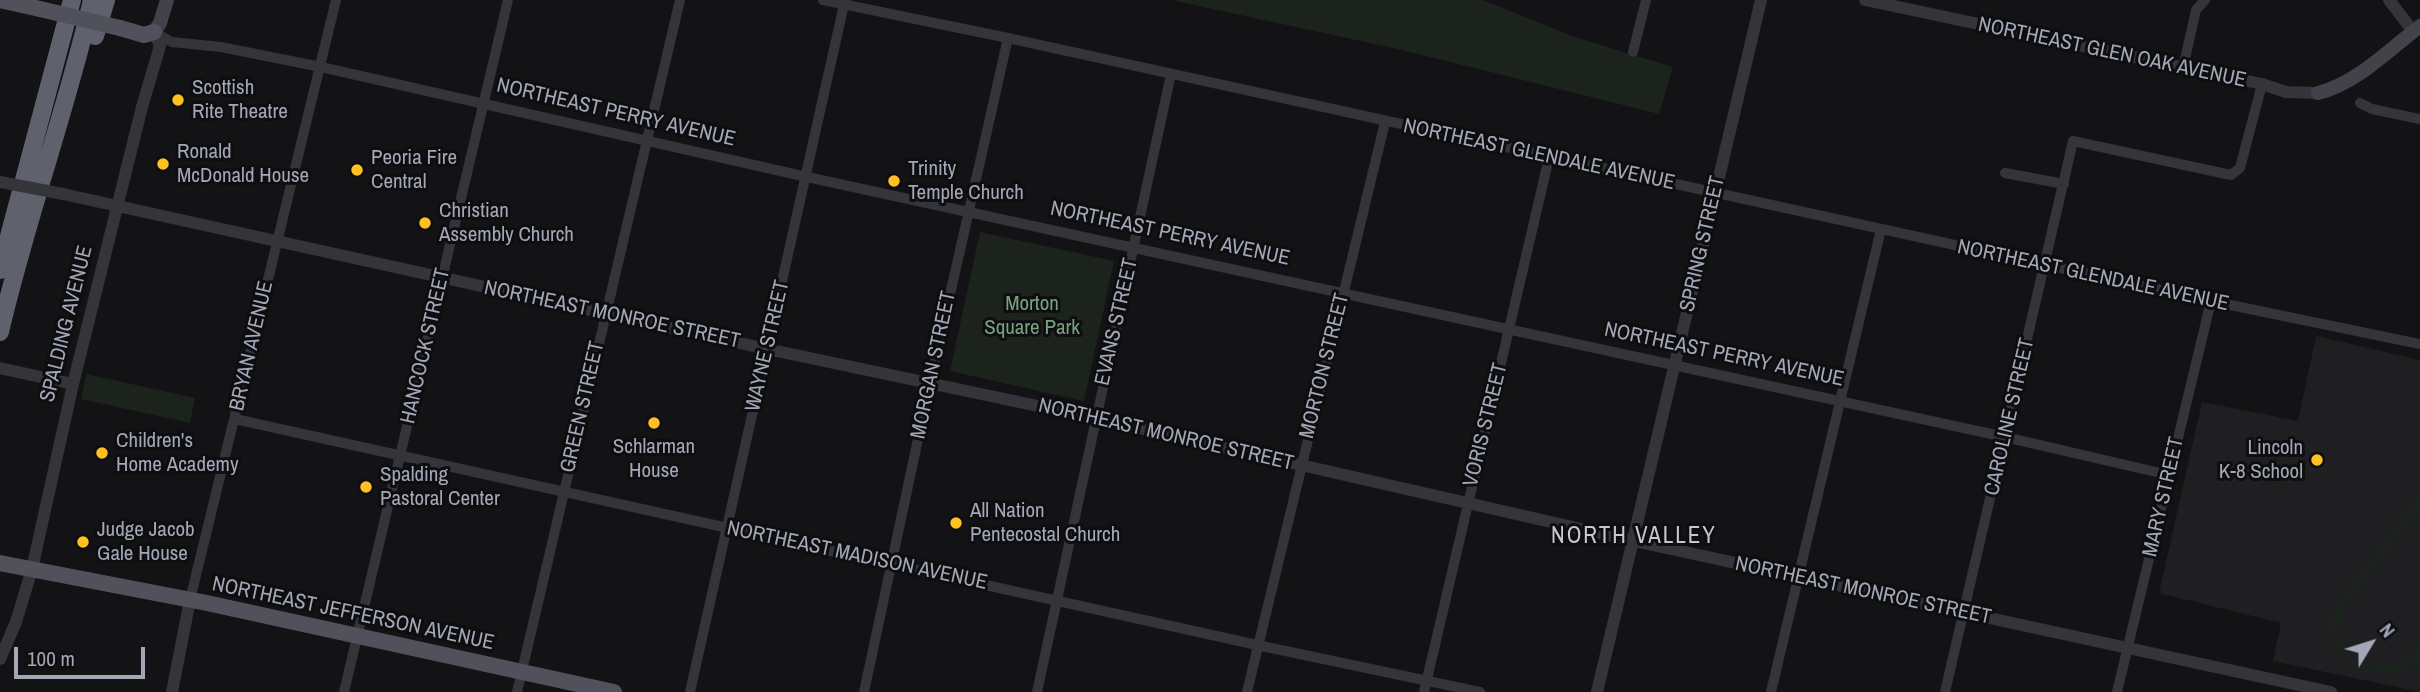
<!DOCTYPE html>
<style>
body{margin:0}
#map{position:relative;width:2420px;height:692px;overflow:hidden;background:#131315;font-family:"Archivo Narrow",sans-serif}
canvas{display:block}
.north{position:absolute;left:2336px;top:608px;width:70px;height:70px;-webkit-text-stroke:5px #0e0e10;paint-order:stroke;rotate:52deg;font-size:19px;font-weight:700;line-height:28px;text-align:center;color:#a3a8b7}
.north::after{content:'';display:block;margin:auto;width:24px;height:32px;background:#a3a8b7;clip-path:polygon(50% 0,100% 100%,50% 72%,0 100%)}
.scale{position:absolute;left:14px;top:647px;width:131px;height:32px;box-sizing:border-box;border:4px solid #a3a8b7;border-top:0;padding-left:9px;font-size:21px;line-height:24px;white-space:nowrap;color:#a3a8b7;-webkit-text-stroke:5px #0e0e10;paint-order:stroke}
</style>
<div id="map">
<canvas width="2420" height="692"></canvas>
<div class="north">N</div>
<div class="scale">100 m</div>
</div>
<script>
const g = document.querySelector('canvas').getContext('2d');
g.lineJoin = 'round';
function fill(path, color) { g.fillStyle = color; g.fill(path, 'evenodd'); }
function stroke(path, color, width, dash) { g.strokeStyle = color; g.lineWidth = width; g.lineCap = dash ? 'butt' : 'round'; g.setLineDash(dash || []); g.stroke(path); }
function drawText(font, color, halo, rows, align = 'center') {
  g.font = font + ' "Archivo Narrow",sans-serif'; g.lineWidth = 6; g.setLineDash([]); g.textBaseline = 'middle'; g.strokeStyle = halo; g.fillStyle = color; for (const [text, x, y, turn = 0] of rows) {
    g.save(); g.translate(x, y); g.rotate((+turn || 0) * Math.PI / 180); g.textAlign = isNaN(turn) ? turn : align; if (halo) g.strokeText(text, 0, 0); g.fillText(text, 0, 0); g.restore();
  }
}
fill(new Path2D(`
 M2316,336L2420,360V692L2273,661L2281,623L2159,593L2202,402L2298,421Z`), '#1f1f22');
fill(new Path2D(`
 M1171,0H1483L1575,37L1673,67L1659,114L1398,49Z
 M980,232L1114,261L1084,401L950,371Z
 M86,374L195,398L190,423L81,399Z
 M2420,494V508L2348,602C2316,651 2380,692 2420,647V661C2376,692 2305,652 2341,597Z`), '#1b231c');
stroke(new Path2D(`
 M823,0L1008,38L2211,301L2420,344
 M154,32L172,42L221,47L321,67L807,177L2005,437L2169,475
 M1633,52L1646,0
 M2183,68L2196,10L2205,0
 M2360,103L2372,109L2420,119
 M2005,173L2064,184
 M235,419L1257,645L1480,692
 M190,600L336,0
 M344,692L508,0
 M517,692L680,0
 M690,692L845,0
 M864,692L930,383L1008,38
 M1037,692L1171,74
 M1247,692L1385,122
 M1424,692L1549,158
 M1771,692L1881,229
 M1945,692L2073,141L2231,175L2240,168L2262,84
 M2117,692L2211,301`), '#34343a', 10);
stroke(new Path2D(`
 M1865,0L2262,84L2286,92L2318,93
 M2389,0L2413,31
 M63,194L767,349L1095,418L1634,541L2331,692
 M0,368L73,384
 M0,659L16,622L32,569L73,384L142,107L160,46L154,32
 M172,692L190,600
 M1597,692L1761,0`), '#34343a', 12);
stroke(new Path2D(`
 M154,32L160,23L167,0
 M2318,93C2356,84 2390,49 2420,26`), '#42434a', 14);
stroke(new Path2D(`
 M0,0L40,9
 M120,28L144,35L154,32
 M0,563L207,603L614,692`), '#50515a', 16);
stroke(new Path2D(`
 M95,36L106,0
 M0,270L72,0
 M0,332C26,220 66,112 92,0`), '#5f626c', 18);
stroke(new Path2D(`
 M0,182L63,194`), '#34343a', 12);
stroke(new Path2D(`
 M40,9L120,28`), '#50515a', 16);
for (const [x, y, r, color] of [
 [178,100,7,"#ffc021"],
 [163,164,7,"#ffc021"],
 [357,170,7,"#ffc021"],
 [894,181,7,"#ffc021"],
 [425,223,7,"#ffc021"],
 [654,423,7,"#ffc021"],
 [102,453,7,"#ffc021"],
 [2317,460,7,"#ffc021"],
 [366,487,7,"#ffc021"],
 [956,523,7,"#ffc021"],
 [83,542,7,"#ffc021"]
]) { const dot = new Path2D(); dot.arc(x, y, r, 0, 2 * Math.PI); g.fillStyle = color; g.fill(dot); stroke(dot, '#0e0e10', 2.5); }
drawText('21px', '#a3a8b7', '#0e0e10', [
 ["NORTHEAST GLEN OAK AVENUE",2112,53,12],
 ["NORTHEAST PERRY AVENUE",616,113,13],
 ["NORTHEAST GLENDALE AVENUE",1539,155,12],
 ["NORTHEAST PERRY AVENUE",1170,234,12],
 ["SPRING STREET",1703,244,-77],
 ["NORTHEAST GLENDALE AVENUE",2093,276,12],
 ["NORTHEAST MONROE STREET",612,315,12],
 ["EVANS STREET",1117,322,-77],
 ["SPALDING AVENUE",67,324,-76],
 ["BRYAN AVENUE",252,346,-77],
 ["HANCOCK STREET",426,346,-77],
 ["WAYNE STREET",768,346,-77],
 ["NORTHEAST PERRY AVENUE",1724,355,12],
 ["MORGAN STREET",934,365,-78],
 ["MORTON STREET",1325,366,-76],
 ["GREEN STREET",583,407,-77],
 ["CAROLINE STREET",2010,417,-77],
 ["VORIS STREET",1486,425,-76],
 ["NORTHEAST MONROE STREET",1166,435,13],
 ["MARY STREET",2164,497,-77],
 ["NORTHEAST MADISON AVENUE",857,556,12],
 ["NORTHEAST MONROE STREET",1863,591,12],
 ["NORTHEAST JEFFERSON AVENUE",353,614,12]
]);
drawText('21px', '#a3a8b7', '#0e0e10', [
 ["Scottish",192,88],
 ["Rite Theatre",192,112],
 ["Ronald",177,152],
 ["McDonald House",177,176],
 ["Peoria Fire",371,158],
 ["Central",371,182],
 ["Trinity",908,169],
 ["Temple Church",908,193],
 ["Christian",439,211],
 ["Assembly Church",439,235],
 ["Children's",116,441],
 ["Home Academy",116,465],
 ["Schlarman",654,447,"center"],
 ["House",654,471,"center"],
 ["Lincoln",2303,448,"right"],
 ["K-8 School",2303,472,"right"],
 ["Spalding",380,475],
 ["Pastoral Center",380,499],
 ["All Nation",970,511],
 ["Pentecostal Church",970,535],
 ["Judge Jacob",97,530],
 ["Gale House",97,554]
], 'left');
drawText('21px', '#79a37e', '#0e0e10', [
 ["Morton",1032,304],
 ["Square Park",1032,328]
]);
g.letterSpacing = '2px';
drawText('23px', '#c5c8d2', '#0e0e10', [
 ["NORTH VALLEY",1634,537]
]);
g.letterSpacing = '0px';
</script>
